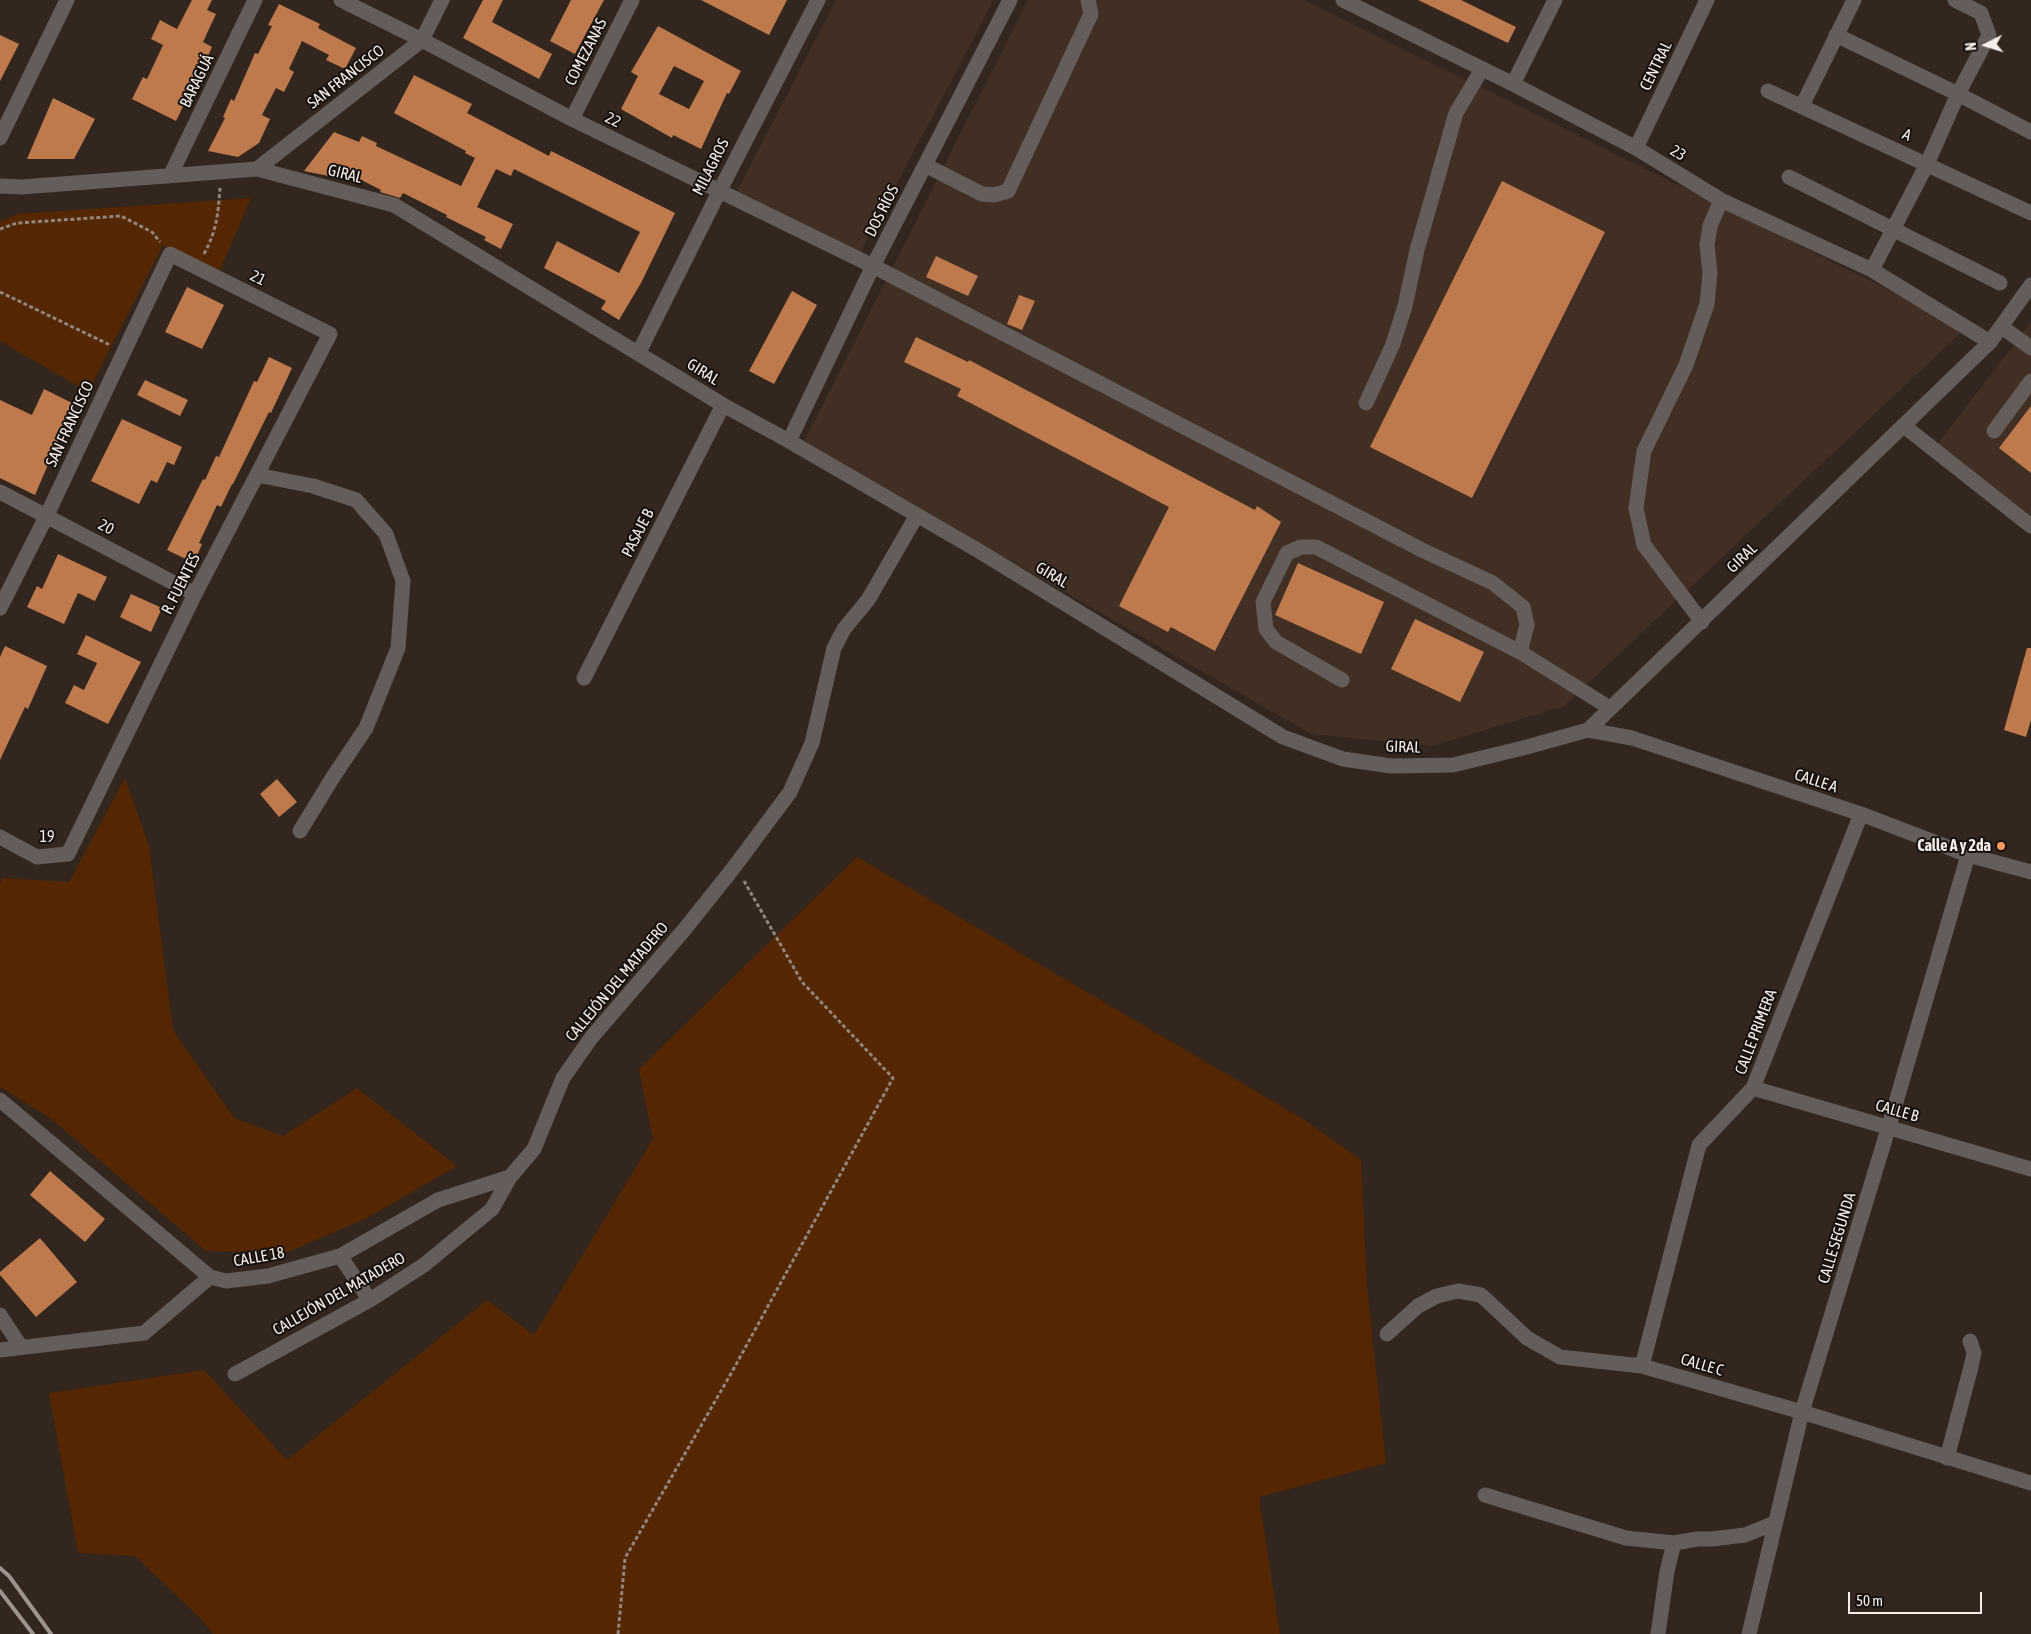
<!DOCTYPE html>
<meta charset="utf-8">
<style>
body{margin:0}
#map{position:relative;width:2031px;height:1634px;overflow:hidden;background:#32261e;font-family:"Asap Condensed",sans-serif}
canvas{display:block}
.north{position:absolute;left:1961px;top:20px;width:50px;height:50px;-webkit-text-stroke:4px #16100d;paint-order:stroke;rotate:265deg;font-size:14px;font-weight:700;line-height:20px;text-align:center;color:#f6eee9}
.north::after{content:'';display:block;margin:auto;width:18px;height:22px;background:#f6eee9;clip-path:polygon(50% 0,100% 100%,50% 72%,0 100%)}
.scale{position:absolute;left:1848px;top:1592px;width:134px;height:22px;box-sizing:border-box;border:2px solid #f6eee9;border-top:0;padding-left:6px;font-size:15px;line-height:18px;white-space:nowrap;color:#f6eee9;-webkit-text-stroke:4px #16100d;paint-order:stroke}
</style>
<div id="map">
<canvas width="2031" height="1634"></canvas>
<div class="north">N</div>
<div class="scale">50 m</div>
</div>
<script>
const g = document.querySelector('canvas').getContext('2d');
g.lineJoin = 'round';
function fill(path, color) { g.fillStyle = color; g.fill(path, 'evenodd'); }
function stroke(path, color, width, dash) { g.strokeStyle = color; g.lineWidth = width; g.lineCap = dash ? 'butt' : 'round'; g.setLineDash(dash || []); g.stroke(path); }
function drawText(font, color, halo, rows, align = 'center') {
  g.font = font + ' "Asap Condensed",sans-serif'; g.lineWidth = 4; g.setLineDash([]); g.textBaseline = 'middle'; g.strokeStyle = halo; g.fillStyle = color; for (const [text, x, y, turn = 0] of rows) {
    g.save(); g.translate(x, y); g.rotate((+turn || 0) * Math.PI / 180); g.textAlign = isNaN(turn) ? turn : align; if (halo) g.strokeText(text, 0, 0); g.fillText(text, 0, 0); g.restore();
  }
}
fill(new Path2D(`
 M836,0H994L858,257L735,195Z
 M1028,0H1305L1966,328L1564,706L1433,746L1311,734L804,442Z
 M2031,322V516L1936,446Z`), '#412f24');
fill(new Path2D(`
 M251,198L220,270L163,245L88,392L0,341V222L17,214Z
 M125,778L149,846L173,1030L234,1118L283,1136L357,1088L457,1166L369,1217L288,1252L206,1251L50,1118L0,1087V884L3,878L69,882Z
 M857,857L1303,1119L1361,1160L1367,1286L1386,1463L1259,1497L1280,1634H213L201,1619L135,1556L78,1553L49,1393L204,1370L287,1460L487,1300L534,1335L653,1139L639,1069Z`), '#542601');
fill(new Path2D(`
 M192,0H212L207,10L216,14L203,42L212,47L192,93L190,92L176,121L132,99L143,77L147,79L163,45L151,39L160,20L177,29Z
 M483,0H503L492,22L552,54L539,79L463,38Z
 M571,0H604L575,54L550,41Z
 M701,0H787L769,35Z
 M1418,0H1461L1516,27L1508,43Z
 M279,4L320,24L318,28L356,48L345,69L326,60L329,55L302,41L289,69L294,72L284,92L276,88L262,115L270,119L259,143L238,157L208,151L225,118L223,117L231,99L234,101L255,53L258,54L272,26L268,25Z
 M658,26L741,71L729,94L727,93L701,149L673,135L672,138L621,109L638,76L631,72ZM674,66L704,81L689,109L659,94Z
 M0,35L19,44L0,81Z
 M414,75L472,104L467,113L549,156L551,151L675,213L641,283L619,320L601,309L606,301L544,268L557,241L619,273L640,232L514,169L511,176L496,169L477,207L513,224L501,249L484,240L486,237L446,217L447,215L403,193L400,198L380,192L381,190L338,168L334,177L304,171L334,132L359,142L362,136L377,143L376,146L461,186L475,158L465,153L466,151L394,113Z
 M53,98L95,119L74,159H27Z
 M1502,181L1605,232L1472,498L1370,447Z
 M936,256L978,276L968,296L926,277Z
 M187,287L224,305L202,349L165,332Z
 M792,291L817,305L774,384L749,371Z
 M1019,295L1035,301L1022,330L1007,324Z
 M916,337L968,362L969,360L1255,510L1257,506L1281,522L1215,651L1171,627L1168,632L1119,606L1169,507L957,396L961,389L904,362Z
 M269,357L292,368L271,413L269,412L233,484H232L221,507L217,505L199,543L202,544L194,563L167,550L203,479L205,480L216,456L219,457L254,381L257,382Z
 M145,380L188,400L180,416L137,395Z
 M44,389L74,404L35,495L0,478V400L32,415Z
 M2031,406V473L1999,448Z
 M122,419L182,447L174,465L167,462L157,483L151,480L139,504L91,481Z
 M58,554L107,577L95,601L78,593L64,624L27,607L37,586L42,589Z
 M1298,563L1384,602L1361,654L1275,615Z
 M131,594L162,608L151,632L120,617Z
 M1415,619L1484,652L1460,702L1391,669Z
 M86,635L141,662L108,724L65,703L74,685L84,690L97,663L77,654Z
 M5,646L47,666L28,709L25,707L0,760V657Z
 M2027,648H2031V720L2026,737L2004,730Z
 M277,779L297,802L279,817L260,794Z
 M50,1171L105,1219L85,1242L30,1195Z
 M40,1238L77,1282L36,1317L0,1275V1272Z`), '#be7a4d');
stroke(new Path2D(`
 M0,229L17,223L121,216L152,232L160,242
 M204,254C217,230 218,214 220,188
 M0,292L110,345
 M618,1634L625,1558L733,1370L893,1078L802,982L744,881`), '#918780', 3, [4, 2.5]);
stroke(new Path2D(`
 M341,0L422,40L572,119L873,266L1424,551L1493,583L1523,607L1527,625L1520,652
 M1343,0L1513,84L1636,148L1721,200L1872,270L1990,342
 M1836,35L1958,94L2031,132
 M1513,84L1555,0
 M1768,91L2031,213
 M1802,106L1854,0
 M572,119L632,0
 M0,138L67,0
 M1636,148L1707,0
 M925,165L982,194L994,195L1008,191L1091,14L1088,0
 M257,169L422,40L442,0
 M170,176L255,0
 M1789,177L2000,283
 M0,186L22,187L257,169L394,205L723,405L789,441L979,551L1283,737L1343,759L1391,766L1453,765L1523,748L1588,730L1990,342L2031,285
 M1872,270L1927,164L1958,94L1989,35L1981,13L1955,0
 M2002,327L2031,348
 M639,352L719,192L818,0
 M1366,403L1393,344L1405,306L1417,250L1456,113L1482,69
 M1904,426L2031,526
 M1994,431L2031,381
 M789,441L873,266L1010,0
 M257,475L313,486L356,500L386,534L403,581L398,648L366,728L333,777L300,831
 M0,492L195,594
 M0,608L47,515L170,254L330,334L195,594L68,854L37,857L0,837
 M1702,622L1644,545L1636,508L1644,451L1686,365L1707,304L1710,273L1707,245L1710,226L1721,200
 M584,678L723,405
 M1342,680L1276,642L1266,629L1263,602L1287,553L1301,547H1316L1520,652L1610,708
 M1588,730L1632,738L1861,814L1968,855L2031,872
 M1753,1088L2031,1169
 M0,1100L210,1277L226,1281L268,1276L340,1256L438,1200L510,1177
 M340,1256L370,1300
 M0,1315L21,1347
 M1387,1334L1418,1306L1437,1296L1458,1291L1481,1295L1527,1338L1560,1357L1642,1366L1802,1412L2031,1483
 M0,1350L144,1333L210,1277
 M1642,1366L1699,1145L1753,1088L1861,814
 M235,1374L370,1300L424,1265L492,1209L510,1177L534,1149L563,1078L591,1038L684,930L735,866L790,792L812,743L834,648L844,629L868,600L917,515
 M1947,1458L1971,1367L1974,1353L1970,1341
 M1485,1495L1626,1538L1674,1543L1697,1539H1712L1745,1535L1775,1523
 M1658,1634L1667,1571L1674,1543
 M1749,1634L1802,1412L1889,1126L1968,855`), '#645d59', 15);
stroke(new Path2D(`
 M0,1568L9,1576L51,1634
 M0,1591L33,1634`), '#9d948d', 4);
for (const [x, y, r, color] of [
 [2001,846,5,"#fe9b58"]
]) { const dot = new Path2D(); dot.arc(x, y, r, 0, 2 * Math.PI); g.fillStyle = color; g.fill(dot); stroke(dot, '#16100d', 2); }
drawText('16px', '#f6eee9', '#16100d', [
 ["COMEZANAS",586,52,-63],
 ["CENTRAL",1656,66,-64],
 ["SAN FRANCISCO",346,77,-38],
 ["BARAGUÁ",197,81,-64],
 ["22",613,120,26],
 ["A",1907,135,24],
 ["23",1678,153,31],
 ["MILAGROS",711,167,-63],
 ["GIRAL",345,174,14],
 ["DOS RÍOS",882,211,-63],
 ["21",258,278,26],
 ["GIRAL",703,372,32],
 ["SAN FRANCISCO",70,424,-65],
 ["20",106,527,28],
 ["PASAJE B",638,533,-63],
 ["GIRAL",1742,558,-44],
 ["GIRAL",1052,575,31],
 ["R. FUENTES",181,584,-63],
 ["GIRAL",1403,747,2],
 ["CALLE A",1816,781,18],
 ["19",47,837],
 ["CALLEJÓN DEL MATADERO",617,982,-50],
 ["CALLE PRIMERA",1756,1032,-69],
 ["CALLE B",1897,1111,16],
 ["CALLE SEGUNDA",1837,1238,-73],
 ["CALLE 18",259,1257,-10],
 ["CALLEJÓN DEL MATADERO",339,1294,-30],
 ["CALLE C",1702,1365,16]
]);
drawText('bold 16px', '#f6eee9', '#16100d', [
 ["Calle A y 2da",1991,846]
], 'right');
</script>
